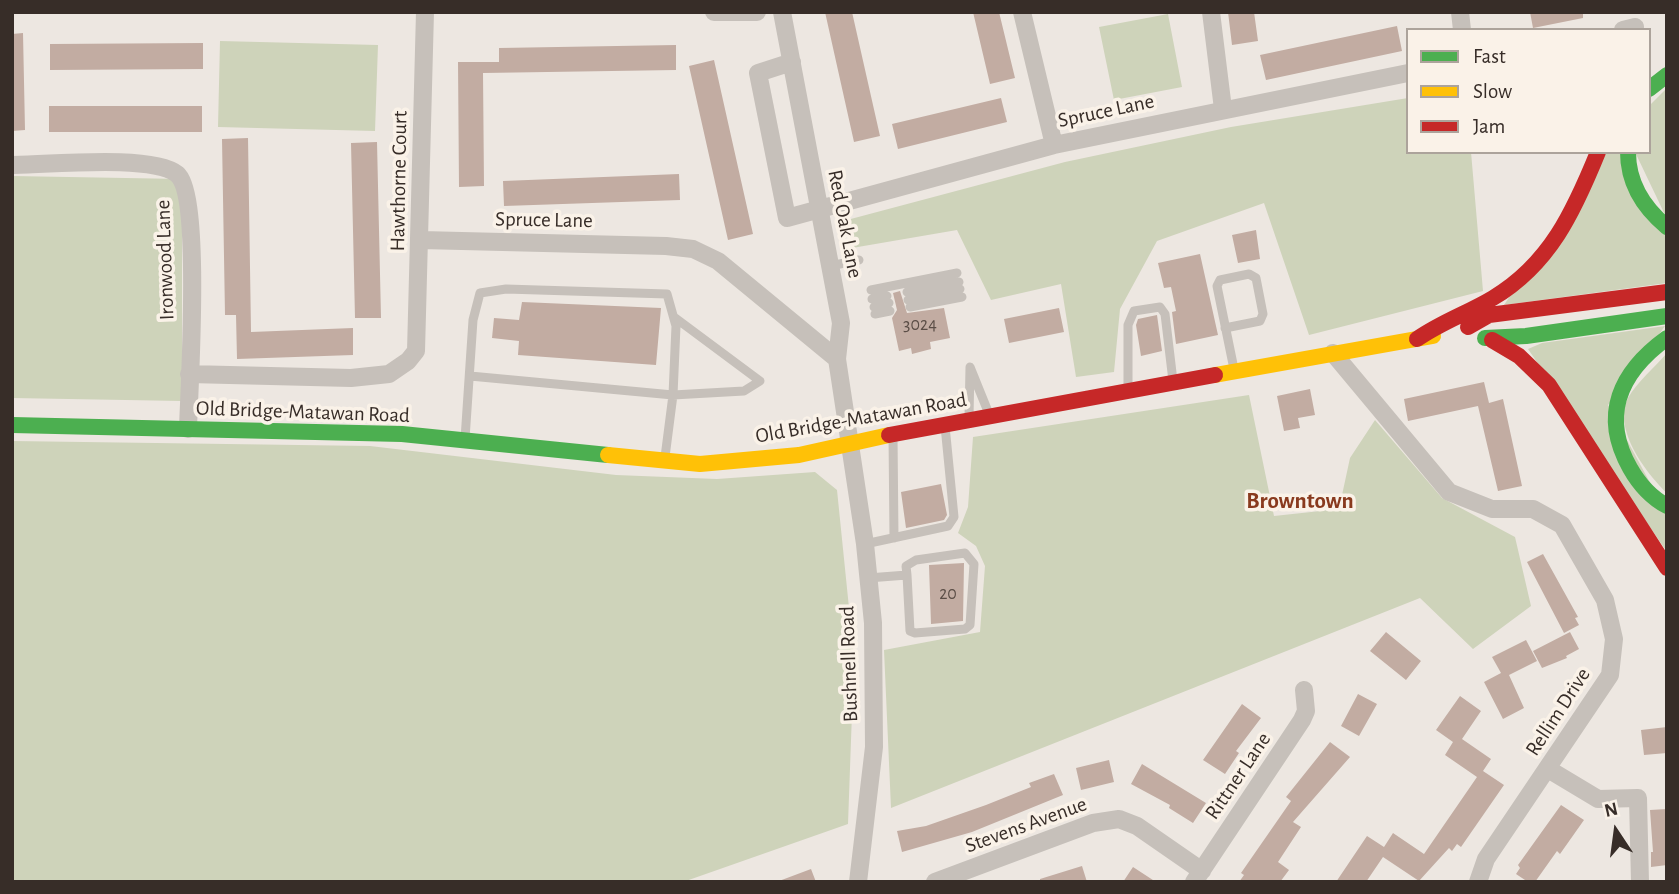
<!DOCTYPE html>
<style>
body{margin:0}
#map{position:relative;width:1679px;height:894px;overflow:hidden;background:#ede7e1;font-family:"Alegreya Sans",sans-serif}
canvas{display:block}
.frame{position:absolute;inset:0;border:14px solid #372d28;pointer-events:none}
.legend{position:absolute;left:1406px;top:28px;width:245px;height:126px;box-sizing:border-box;background:#faf2e8;border:2px solid #aca39b;margin:0;padding:9px 12px;list-style:none;font-size:21px;color:#372d28}
.legend li{display:flex;align-items:center;gap:14px;height:35px}
.legend b{width:35px;border:2px solid #aca39b}
.north{position:absolute;left:1581px;top:796px;width:70px;height:70px;-webkit-text-stroke:5px #faf2e8;paint-order:stroke;rotate:347deg;font-size:19px;font-weight:700;line-height:28px;text-align:center;color:#372d28}
.north::after{content:'';display:block;margin:auto;width:24px;height:32px;background:#372d28;clip-path:polygon(50% 0,100% 100%,50% 72%,0 100%)}
</style>
<div id="map">
<canvas width="1679" height="894"></canvas>
<div class="frame"></div>
<ul class="legend">
<li><b style="height:9px;background:#4caf50"></b>Fast</li>
<li><b style="height:9px;background:#ffc107"></b>Slow</li>
<li><b style="height:9px;background:#c62828"></b>Jam</li>
</ul>
<div class="north">N</div>
</div>
<script>
const g = document.querySelector('canvas').getContext('2d');
g.lineJoin = 'round';
function fill(path, color) { g.fillStyle = color; g.fill(path, 'evenodd'); }
function stroke(path, color, width, dash) { g.strokeStyle = color; g.lineWidth = width; g.lineCap = dash ? 'butt' : 'round'; g.setLineDash(dash || []); g.stroke(path); }
function drawText(font, color, halo, rows, align = 'center') {
  g.font = font + ' "Alegreya Sans",sans-serif'; g.lineWidth = 7; g.setLineDash([]); g.textBaseline = 'middle'; g.strokeStyle = halo; g.fillStyle = color; for (const [text, x, y, turn = 0] of rows) {
    g.save(); g.translate(x, y); g.rotate((+turn || 0) * Math.PI / 180); g.textAlign = isNaN(turn) ? turn : align; if (halo) g.strokeText(text, 0, 0); g.fillText(text, 0, 0); g.restore();
  }
}
fill(new Path2D(`
 M1168,14L1182,87L1114,100L1099,27Z
 M220,41L378,45L375,131L218,127Z
 M1667,88V219L1635,152H1649V106Z
 M1408,98V152H1471L1483,291L1309,335L1264,203L1157,241L1120,309L1114,372L1076,377L1061,284L991,300L957,230L852,248L847,220L1065,162L1231,127Z
 M1606,152H1619L1667,239V283L1504,305Z
 M12,176L182,179V401L12,398Z
 M1665,326L1608,405L1667,514V552L1528,349L1542,343Z
 M1667,353V493C1647,474 1612,429 1628,398C1637,382 1655,367 1667,353Z
 M1249,395L1274,516L1339,509L1350,458L1375,420L1442,498L1515,537L1531,606L1473,649L1420,598L891,808L884,650L980,632L985,566L976,546L958,533L968,507L973,437Z
 M12,441L370,446L616,475L717,479L815,472L837,490L854,657L848,824L683,882H12Z`), '#ced3ba');
fill(new Path2D(`
 M825,12H852L880,136L854,142Z
 M973,12H999L1015,78L990,84Z
 M1228,12H1254L1258,41L1232,45Z
 M1530,12H1583V18L1533,28Z
 M1397,26L1402,51L1266,80L1260,55Z
 M23,33L25,130L12,131V34Z
 M203,43V69L50,70V44Z
 M676,45V70L483,73L484,186L459,187L458,62H499V48Z
 M714,60L753,234L728,240L689,66Z
 M1001,98L1007,122L898,149L892,124Z
 M49,106H202V132H49Z
 M248,138L251,332L353,328V355L237,359L236,315H225L222,139Z
 M377,142L381,318H355L351,143Z
 M679,174L680,200L504,206L503,181Z
 M1256,230L1260,259L1238,263L1232,235Z
 M1200,254L1218,335L1176,344L1172,312L1176,311L1171,287L1164,288L1158,263Z
 M900,291L907,313L944,308L950,338L930,342L931,349L912,354L911,348L899,351L892,318L897,310L893,293Z
 M522,302L661,308L656,365L518,355L519,341L492,338L494,318L519,320Z
 M1059,308L1064,332L1009,343L1004,319Z
 M1157,315L1162,351L1141,356L1136,325L1138,319Z
 M1484,382L1489,403L1503,399L1522,486L1498,491L1478,406L1408,421L1404,399Z
 M1310,389L1315,415L1298,418L1300,428L1284,431L1277,396Z
 M941,484L947,515L944,520L906,528L901,492Z
 M1543,554L1578,617L1575,618L1579,625L1564,633L1527,562Z
 M964,563L963,621L931,624L929,565Z
 M1386,632L1421,661L1406,680L1370,651Z
 M1570,632L1579,649L1566,656L1567,658L1542,668L1533,651Z
 M1526,640L1537,661L1509,675L1524,708L1503,719L1484,682L1501,673L1492,657Z
 M1358,694L1377,704L1359,736L1341,726Z
 M1460,696L1481,711L1462,739L1491,759L1483,771L1504,785L1461,847L1457,844L1452,851L1449,848L1419,881L1383,857L1366,882H1336L1367,836L1384,847L1393,833L1424,854L1477,777L1445,755L1453,742L1436,730Z
 M1242,704L1261,718L1236,751L1239,753L1225,774L1203,760Z
 M1667,727V753L1644,755L1641,730Z
 M1330,742L1350,757L1293,822L1301,827L1278,862L1289,870L1280,882H1239L1244,875L1241,873L1291,801L1286,797Z
 M1109,760L1114,782L1081,790L1076,768Z
 M1142,764L1206,803L1193,823L1169,808L1170,805L1131,784Z
 M1054,774L1063,795L972,832L902,852L897,831L926,826L986,805L1031,787L1029,783Z
 M1561,805L1584,820L1560,854L1557,851L1535,882H1528L1516,874L1520,868L1518,865Z
 M1667,809V865L1651,867V852H1653L1650,810Z
 M1082,866L1087,882H1040V879Z
 M1133,867L1156,882H1123Z
 M811,869L816,882H779V881Z`), '#c2aca2');
stroke(new Path2D(`
 M830,266L859,260
 M871,290L957,273
 M907,292L959,282
 M872,299L887,296
 M908,300L960,289
 M874,307L889,303
 M910,307L962,297
 M875,314L890,311
 M1225,328L1260,321L1263,314L1256,278L1249,274L1220,280L1217,286L1234,369
 M470,376L673,395L744,391L760,381L674,317
 M1128,389V325L1134,311L1160,307L1165,314L1173,381
 M969,417L970,367L989,414
 M893,435L894,538
 M465,439L473,320L480,293L506,289L667,294L676,326L673,395L665,457
 M865,544L948,526L954,517L945,426
 M868,578L907,575L910,631L915,633L965,629L970,625L974,564L965,553L916,560L906,566L907,575`), '#c6c0ba', 9);
stroke(new Path2D(`
 M714,12H757
 M782,12L841,323L837,359L865,544L873,623L874,747L858,882
 M1022,12L1054,145
 M1211,12L1223,109
 M1460,12L1462,30
 M1623,30L1635,27
 M792,62L758,73L787,218L1054,145L1408,73
 M12,165C47,165 152,154 177,174C202,195 189,389 188,429
 M421,240L666,246L693,249L718,261L837,359
 M1333,353L1449,492L1492,509H1533L1562,525L1605,600L1614,639L1610,675L1486,859L1478,882
 M189,374L351,378L389,374L408,361L416,351L425,12
 M1548,769L1598,799L1638,798L1640,882
 M935,882L1093,823L1119,819L1137,826L1202,871
 M1194,882L1302,720L1306,711L1304,690`), '#c6c0ba', 18);
stroke(new Path2D(`
 M1649,89L1667,75
 M1628,152C1628,183 1644,208 1667,227
 M1485,338L1526,336L1667,316
 M1667,338C1620,372 1600,415 1630,468C1639,484 1650,497 1667,506
 M12,425L402,434L608,455`), '#4caf50', 16);
stroke(new Path2D(`
 M1215,375L1433,336
 M608,455L700,464L799,455L889,435`), '#ffc107', 16);
stroke(new Path2D(`
 M1468,327L1489,315L1667,292
 M1417,339C1441,322 1468,313 1493,298C1550,264 1574,211 1598,152
 M1492,340L1519,356L1549,385L1667,568
 M889,435L1215,375`), '#c62828', 16);
drawText('18px', '#5a4d46', null, [
 ["3024",920,325],
 ["20",948,594]
]);
drawText('21px', '#372d28', '#faf2e8', [
 ["Spruce Lane",1106,111,-12],
 ["Hawthorne Court",399,181,-89],
 ["Spruce Lane",544,220,1],
 ["Red Oak Lane",845,224,79],
 ["Ironwood Lane",165,260,-92],
 ["Old Bridge-Matawan Road",303,412,2],
 ["Old Bridge-Matawan Road",861,418,-10],
 ["Bushnell Road",849,664,-92],
 ["Rellim Drive",1558,712,-57],
 ["Rittner Lane",1238,776,-56],
 ["Stevens Avenue",1026,825,-20]
]);
drawText('bold 23px', '#893a1e', '#faf2e8', [
 ["Browntown",1300,501]
]);
</script>
